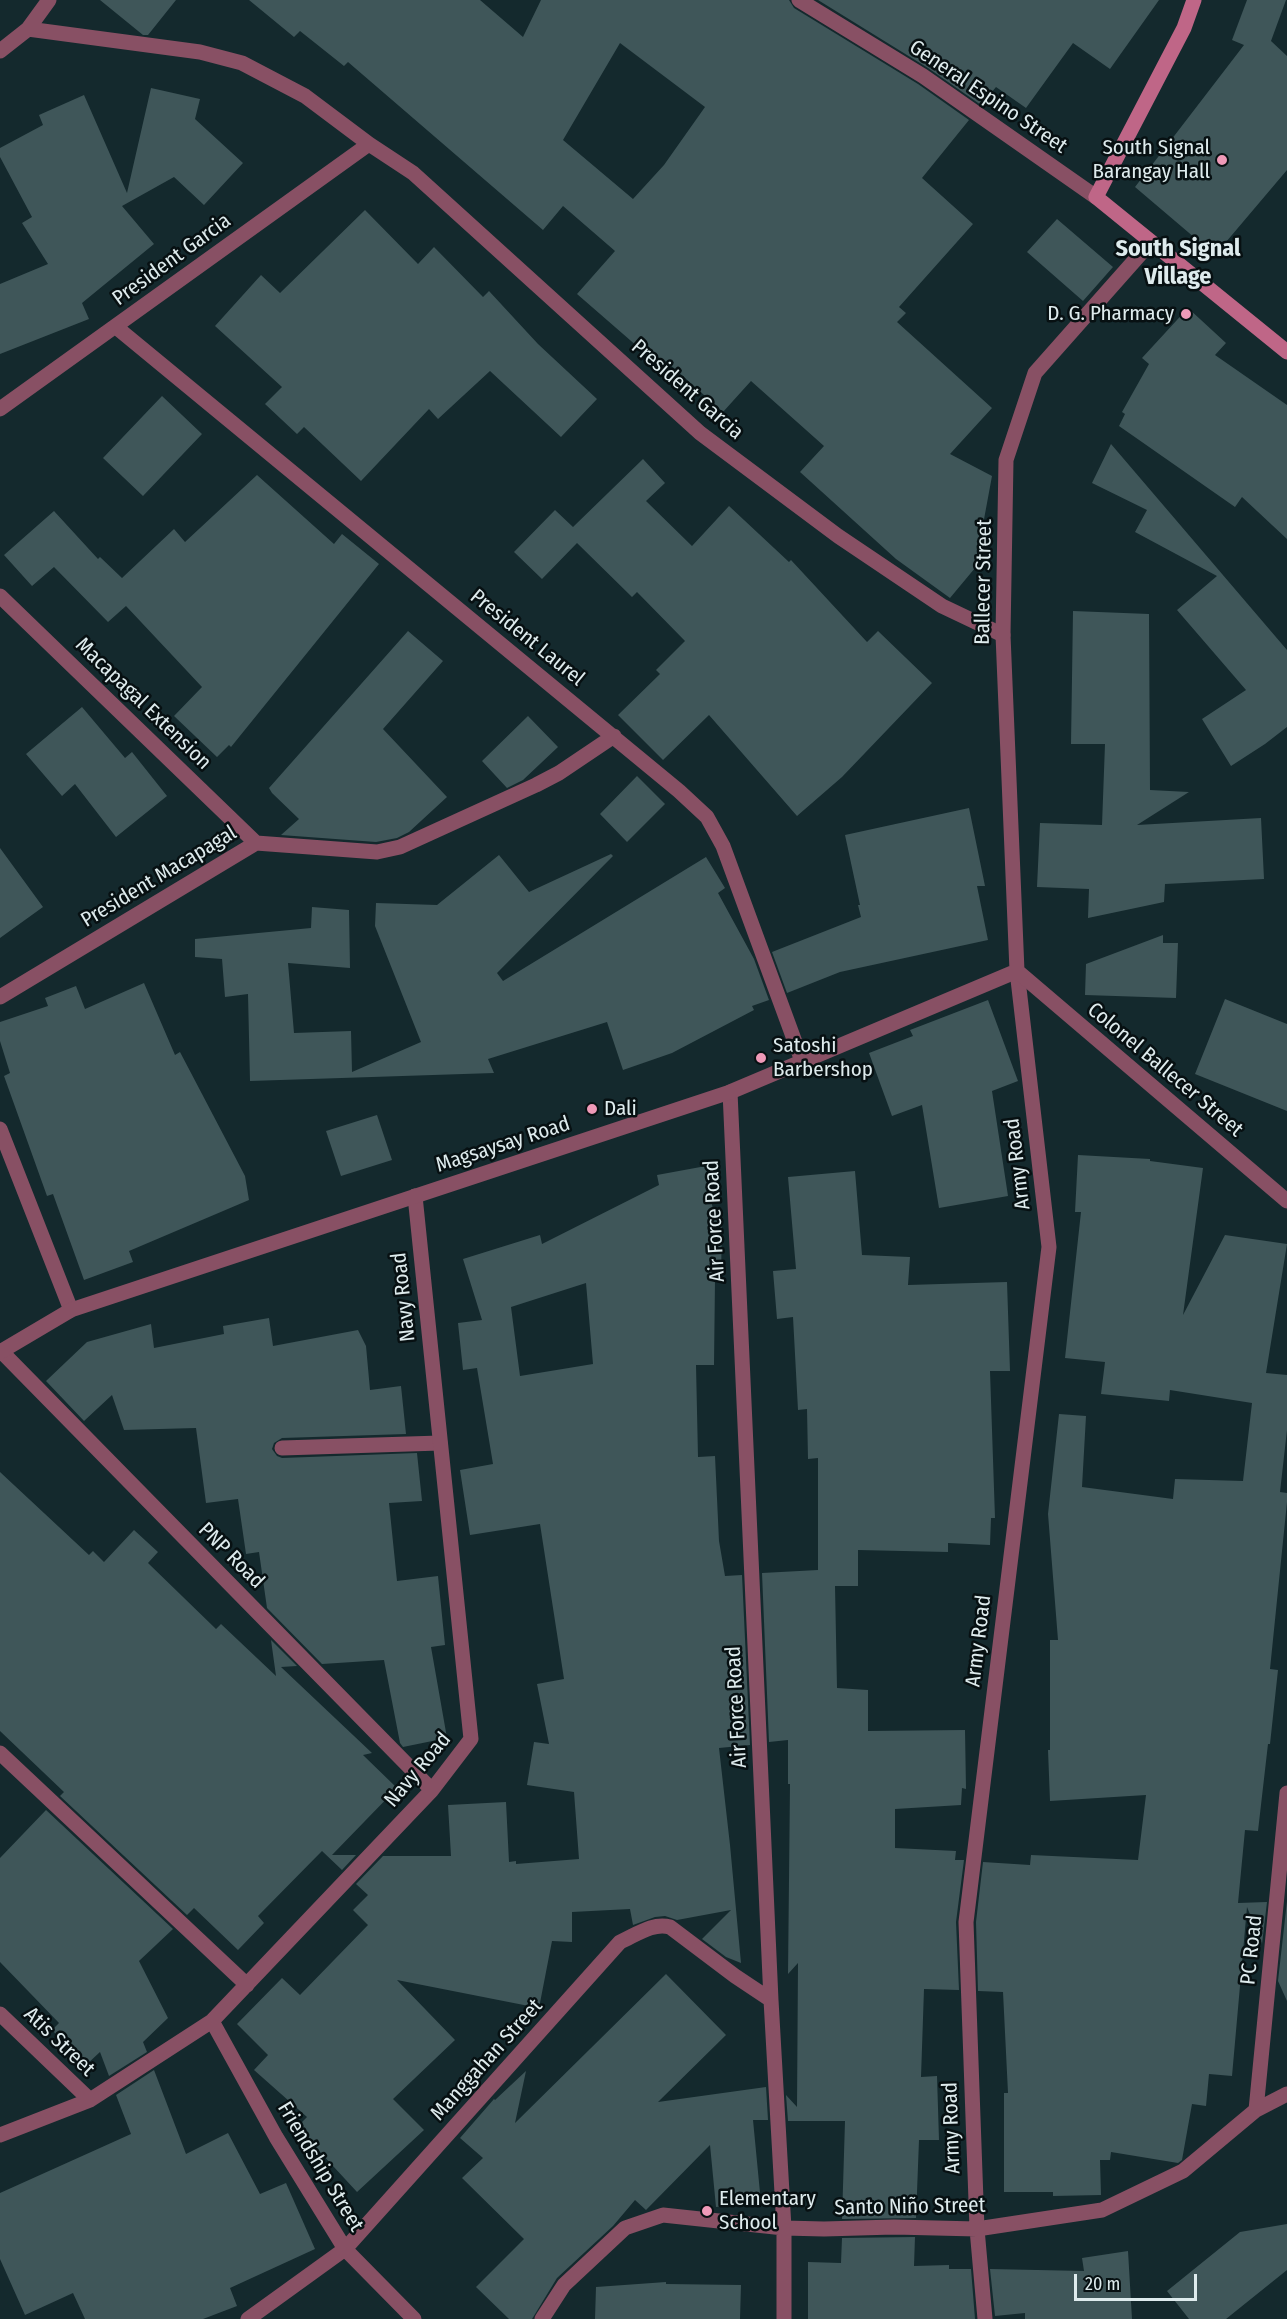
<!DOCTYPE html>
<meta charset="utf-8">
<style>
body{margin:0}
#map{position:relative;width:1287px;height:2319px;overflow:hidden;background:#14292d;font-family:"Fira Sans Condensed",sans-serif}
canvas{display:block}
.scale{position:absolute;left:1074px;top:2274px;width:123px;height:27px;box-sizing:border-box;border:3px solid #deebed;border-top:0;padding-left:8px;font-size:18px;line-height:21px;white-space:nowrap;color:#deebed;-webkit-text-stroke:4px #071012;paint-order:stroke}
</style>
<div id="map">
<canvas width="1287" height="2319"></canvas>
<div class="scale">20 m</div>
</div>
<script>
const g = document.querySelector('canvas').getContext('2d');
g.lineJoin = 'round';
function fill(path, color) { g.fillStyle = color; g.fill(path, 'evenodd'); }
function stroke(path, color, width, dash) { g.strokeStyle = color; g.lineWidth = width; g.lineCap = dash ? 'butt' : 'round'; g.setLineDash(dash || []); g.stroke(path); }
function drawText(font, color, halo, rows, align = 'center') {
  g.font = font + ' "Fira Sans Condensed",sans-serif'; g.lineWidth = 5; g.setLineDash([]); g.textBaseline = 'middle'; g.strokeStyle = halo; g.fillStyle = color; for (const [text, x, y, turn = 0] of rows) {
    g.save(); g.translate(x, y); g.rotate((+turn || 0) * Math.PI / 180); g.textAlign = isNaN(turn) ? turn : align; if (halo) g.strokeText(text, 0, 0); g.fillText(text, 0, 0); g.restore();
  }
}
fill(new Path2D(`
 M100,0H176L148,35H143Z
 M249,0H480L523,37L541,0H789L794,8L918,84L969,120L922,178L973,224L899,307L906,313L897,322L992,408L950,454L992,476L975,568L950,598L896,559L800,472L824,446L751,381L723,412L666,361L661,367L577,294L615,251L563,206L543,230L348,62L344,66L300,31L294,37ZM620,43L705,107L664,165L633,199L563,140Z
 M818,0H1159L1110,69L1073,43L1026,108L996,87L981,105L928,68Z
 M1247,0H1286L1271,41L1287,56V170L1215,255L1135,187L1244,45L1232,40Z
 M151,88L200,99L195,119L243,163L204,205L174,177L122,206L154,244L82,303L89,319L0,354V284L48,264L22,223L32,217L0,157V148L43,125L39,115L84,95L127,193Z
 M365,210L418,264L434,247L483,297L489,291L538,344L597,399L561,437L490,371L438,419L429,409L361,481L304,427L297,434L265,404L282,387L215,326L261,275L280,293Z
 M1057,219L1113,267L1083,301L1027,252Z
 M1188,308L1226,343L1215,355L1287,405V539L1242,497L1235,507L1119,426L1125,414L1122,412L1149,364L1142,358Z
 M162,396L202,434L143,496L103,458Z
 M1111,444L1287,650V727L1265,744L1231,766L1202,719L1246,690L1177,610L1217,576L1135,532L1147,510L1092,483Z
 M643,459L665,483L646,501L692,546L729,506L789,562L791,560L867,642L878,631L932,683L842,777L797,816L709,715L663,760L618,715L660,674L656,670L685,641L637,592L632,597L577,543L542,579L514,552L555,510L573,527Z
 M257,475L334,544L342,534L379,564L231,747L229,745L217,757L174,716L202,687L126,606L108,622L54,567L32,586L4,555L54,511L98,559L100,557L122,578L174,529L185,542Z
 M1073,611L1149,614L1150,790L1189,792L1137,825L1261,818L1264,879L1165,884L1164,902L1088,918L1089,889L1037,887L1040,823L1102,825L1105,744H1071Z
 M408,631L443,661L383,729L447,797L409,832L397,838L376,842L281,835L299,819L272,793L269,788Z
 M82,707L125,758L132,752L167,796L116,837L75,784L62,796L26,754Z
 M528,716L558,747L523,780L507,788L482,761Z
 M637,776L665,804L627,842L600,814Z
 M969,808L985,886H977L988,940L840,972L787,993L772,952L861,917L858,905H860L845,835Z
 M0,848L43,907L0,938Z
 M611,854L613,856L497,973L503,981L706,857L725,888L718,893L754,959L769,1000L752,1006L754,1010L672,1053L623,1070L607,1022L488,1059L494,1073L250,1081L248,994L225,997L222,959L195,957V939L311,928L312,907L349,910L350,968L288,963L294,1033L351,1031L352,1072L421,1042L375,926L376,903L437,905L499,855L529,892Z
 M1163,935V943H1178L1176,998L1085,995L1086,964Z
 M144,983L175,1055L180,1052L245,1176L249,1200L129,1251L133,1262L84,1280L53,1194L47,1196L4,1076L10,1073L0,1041V1022L48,1006L45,998L76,986L85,1009Z
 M1225,999L1287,1024V1111L1195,1074Z
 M988,1000L1018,1081L992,1091L1008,1196L939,1208L922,1105L892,1116L869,1053L913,1036L910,1030Z
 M377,1115L392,1160L341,1176L326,1131Z
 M1078,1155L1150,1159V1161L1203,1168L1183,1315L1225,1235L1287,1244L1266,1373L1287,1375V1430L1280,1492L1287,1493V1502L1270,1669L1278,1670L1270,1744H1268L1258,1831L1245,1830L1238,1903L1267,1902L1262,1944L1247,1907L1232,2076L1209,2074L1206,2106L1192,2104L1182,2160L1178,2163L1111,2152L1110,2160H1100L1101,2195L1053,2196V2192H1004V2093H1008L1003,1992L978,1991L976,1922L983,1862L1030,1865L1031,1855L1138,1860L1146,1795L1050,1801L1048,1750H1050V1640H1058L1048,1514L1059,1414L1086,1416L1082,1487L1173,1499L1175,1479L1243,1481L1252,1403L1170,1390L1169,1401L1101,1394L1105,1362L1065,1358L1081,1212H1075Z
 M706,1166L714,1217H722L721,1280H715L714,1365H696L698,1457L715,1456L719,1541L725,1576L742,1575L750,1745L719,1748L730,1845L741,1963L726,1957L702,1939L731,1910L677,1920L665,1916L655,1917L633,1925L630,1909L572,1912V1942L552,1941L539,2008L397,1980L455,2040L393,2099L424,2130L357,2192L297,2127L307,2117L254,2070L268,2055L237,2024L282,1978L300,1995L368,1925L353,1910L368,1895L356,1884L383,1856H451L448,1805L506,1802L509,1862L516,1861V1864L579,1859L574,1792L527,1785L534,1742L549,1744L537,1684L564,1679L540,1524L470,1535L460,1470L493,1464L477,1368L463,1370L458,1323L482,1320L463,1259L540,1235L542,1244L659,1185L657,1175ZM586,1283L593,1364L520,1376L511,1307Z
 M855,1171L862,1255L910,1257L908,1285L1007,1282L1010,1371H990L995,1518H991L990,1545L948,1543V1552L858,1550V1586H835L837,1688L868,1690V1731L965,1730L966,1789L962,1788L961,1805L895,1809V1848L956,1851L955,1860H964L956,1922L959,1990L924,1989L921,2077L937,2076L939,2140H919L916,2218L842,2219L845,2121H788L786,2095L797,2107L798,1963L788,1974L790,1784H788V1740L769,1742L762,1573L818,1570V1458L808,1459L807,1409L798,1410L793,1317L777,1319L773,1271L796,1269L788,1177Z
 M269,1318L273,1346L358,1330L366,1346L370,1390L401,1386L406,1434L282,1438L274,1443L272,1449L277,1456L282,1458L417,1453L422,1501L389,1503L397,1581L438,1576L445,1645L431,1647L447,1738L403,1747L400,1743L384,1660L322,1664L267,1608L259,1552L246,1554L238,1499L206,1503L196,1428L124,1430L112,1395L84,1421L46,1381L87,1342L151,1324L154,1348L224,1334L223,1326Z
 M0,1472L89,1555L93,1551L104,1562L134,1530L158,1552L148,1563L216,1629L221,1624L276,1676L271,1640L297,1666L281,1667L372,1753L363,1755L397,1788L332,1855H356L342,1870L322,1851L258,1916L264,1923L238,1950L194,1908L187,1915L60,1796L64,1792L0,1731Z
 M46,1810L173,1929L139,1961L168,2018L143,2042L147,2052L109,2076L100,2052L86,2065L52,2030L59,2023L0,1962V1858Z
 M1287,1901V2001L1278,1981Z
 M666,1974L726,2035L658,2102L766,2087L768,2120H753L761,2203L716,2207L710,2145L646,2210L635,2200L613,2226L557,2278L532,2319H509L476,2287L524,2239L462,2178L483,2158L460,2138L494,2099L495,2100L526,2071L515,2123Z
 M154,2070L186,2154L228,2133L260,2194L286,2183L315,2249L230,2288L237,2306L203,2319H85L73,2293L25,2315L0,2259V2193L131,2134L116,2095Z
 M1287,2224V2270L1226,2319H1189L1167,2291L1240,2232Z
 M915,2237L914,2266L949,2265V2269H971L975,2319H808V2262L841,2263L842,2238Z
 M1128,2251L1132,2319H1025V2313L995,2316L990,2269L1084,2271L1082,2258Z
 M666,2282V2284L741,2285L740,2319H595L596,2287Z`), '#3f5659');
stroke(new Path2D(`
 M282,1448L440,1443`), '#885064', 15);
stroke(new Path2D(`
 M799,0L923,76L1096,197
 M28,29L200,52L242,63L305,96L369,144L413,173L700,433L838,536L942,606L1003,635
 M0,51L28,29L49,0
 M116,327L679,791L707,817L723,846L802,1061
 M0,409L369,144
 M0,596L256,843
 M0,997L256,843L377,852L400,847L536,785L559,773L614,736
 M730,1092L771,2000L784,2228V2319
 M0,1129L71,1310
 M1,1351L432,1790
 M0,1753L247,1985
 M0,2014L90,2100
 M212,2021L276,2137L345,2249L414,2319
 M1256,2110L1287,1793
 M0,2135L90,2100L212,2021L432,1790L471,1739L415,1196
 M248,2319L345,2249L620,1942C636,1935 653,1922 670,1927L735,1976L771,2000
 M542,2319L564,2285L625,2228L663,2215L784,2228L824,2229L894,2227L977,2229L1102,2210L1183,2171L1256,2110L1287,2094
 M985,2319L977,2229L966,1922L1049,1247L1017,971`), '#885064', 15);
stroke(new Path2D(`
 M1017,971L1003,635L1006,460L1035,373L1151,242
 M1017,971L1287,1201
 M0,1352L71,1310L730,1092L1017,971`), '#885064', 15);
stroke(new Path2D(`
 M1194,0L1184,28L1096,197L1287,352`), '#bf6687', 15);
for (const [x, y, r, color] of [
 [1222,160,6,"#ef9ab8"],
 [1186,314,6,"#ef9ab8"],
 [761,1058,6,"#ef9ab8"],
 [592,1109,6,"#ef9ab8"],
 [707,2211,6,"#ef9ab8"]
]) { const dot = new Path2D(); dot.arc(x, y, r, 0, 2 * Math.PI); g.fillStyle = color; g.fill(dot); stroke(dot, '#071012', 2); }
drawText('21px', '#deebed', '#071012', [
 ["General Espino Street",988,97,34],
 ["President Garcia",172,260,-36],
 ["President Garcia",687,390,41],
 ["Ballecer Street",984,582,-89],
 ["President Laurel",527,638,39],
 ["Macapagal Extension",143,704,44],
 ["President Macapagal",159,877,-31],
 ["Colonel Ballecer Street",1165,1070,40],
 ["Magsaysay Road",503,1145,-18],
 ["Army Road",1018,1164,-97],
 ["Air Force Road",715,1221,-93],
 ["Navy Road",404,1297,-96],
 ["PNP Road",231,1556,45],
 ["Army Road",979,1641,-83],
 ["Air Force Road",737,1707,-93],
 ["Navy Road",418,1770,-50],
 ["PC Road",1252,1950,-84],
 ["Atis Street",59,2042,44],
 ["Manggahan Street",487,2060,-48],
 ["Army Road",952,2128,-92],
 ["Friendship Street",320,2167,59],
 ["Santo Niño Street",910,2207,-1]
]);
drawText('21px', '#deebed', '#071012', [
 ["South Signal",1210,148,"right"],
 ["Barangay Hall",1210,172,"right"],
 ["D. G. Pharmacy",1174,314,"right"],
 ["Satoshi",773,1046],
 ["Barbershop",773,1070],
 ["Dali",604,1109],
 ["Elementary",719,2199],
 ["School",719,2223]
], 'left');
drawText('bold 24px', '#deebed', '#071012', [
 ["South Signal",1178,249],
 ["Village",1178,277]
]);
</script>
